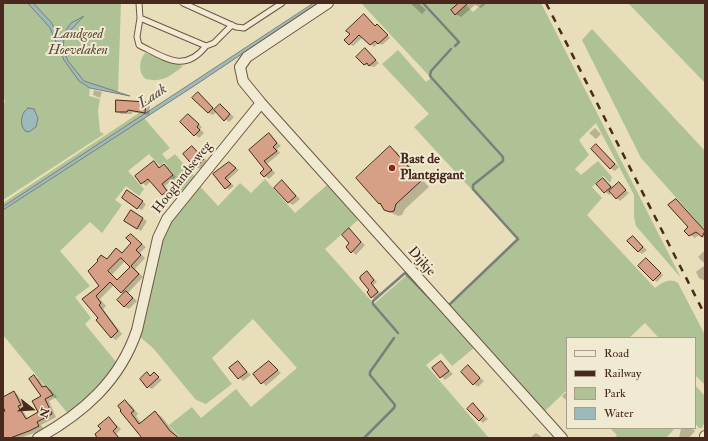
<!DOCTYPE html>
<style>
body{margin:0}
#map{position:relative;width:708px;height:441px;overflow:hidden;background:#e8deba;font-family:"IM FELL Double Pica",serif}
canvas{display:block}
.frame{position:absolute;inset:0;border:4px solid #47291d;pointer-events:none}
.legend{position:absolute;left:566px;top:337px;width:130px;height:92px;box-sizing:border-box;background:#f0ead2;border:1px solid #ac9d8a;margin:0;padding:5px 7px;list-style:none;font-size:12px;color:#47291d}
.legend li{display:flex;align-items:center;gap:8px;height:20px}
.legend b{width:20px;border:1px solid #ac9d8a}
.north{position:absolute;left:12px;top:389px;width:40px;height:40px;-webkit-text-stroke:3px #f0ead2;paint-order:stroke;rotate:107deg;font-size:11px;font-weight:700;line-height:16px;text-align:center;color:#47291d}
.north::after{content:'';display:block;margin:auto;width:14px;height:18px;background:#47291d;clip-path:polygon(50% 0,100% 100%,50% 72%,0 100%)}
</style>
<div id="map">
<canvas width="708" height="441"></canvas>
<div class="frame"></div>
<ul class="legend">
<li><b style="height:5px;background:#f0ead2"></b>Road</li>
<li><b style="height:5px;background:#47291d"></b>Railway</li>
<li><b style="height:11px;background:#afc295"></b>Park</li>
<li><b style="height:11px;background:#9cb9bb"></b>Water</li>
</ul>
<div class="north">N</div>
</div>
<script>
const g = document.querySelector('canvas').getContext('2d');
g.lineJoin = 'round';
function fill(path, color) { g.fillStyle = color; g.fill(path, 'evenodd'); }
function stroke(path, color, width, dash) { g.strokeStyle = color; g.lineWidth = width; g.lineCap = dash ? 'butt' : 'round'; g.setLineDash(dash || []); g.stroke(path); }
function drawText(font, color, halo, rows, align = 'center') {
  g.font = font + ' "IM FELL Double Pica",serif'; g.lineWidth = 4; g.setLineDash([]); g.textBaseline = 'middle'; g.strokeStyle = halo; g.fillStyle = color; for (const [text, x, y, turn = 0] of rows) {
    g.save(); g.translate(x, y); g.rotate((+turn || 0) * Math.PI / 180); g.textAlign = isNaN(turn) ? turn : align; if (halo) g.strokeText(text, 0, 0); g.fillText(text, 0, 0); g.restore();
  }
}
fill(new Path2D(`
 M3,3H121L118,92L89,86L90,88L89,96L100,99L98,110L100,132L104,134L3,200V106L5,101L3,95Z
 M361,3H464L473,12L483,3H541L681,278L636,226L634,217V195L596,123L579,140L589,155L575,169L581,175L598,161L612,177L610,183L603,176L592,187L602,198L587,215L655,288C662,283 669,277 678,283L705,335V385L695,375V338H659L645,323L629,338H567V390L544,412L449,307L518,240L414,127L429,114L382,64L398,50L426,82L431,78Z
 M628,3H705V83Z
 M592,29L705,151V227L703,228L641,158L582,40Z
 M145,53L183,66C171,76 162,83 146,79C138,74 139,60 145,53Z
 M139,113L146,114L3,207V203Z
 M144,118L170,148L162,154L167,160L175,154L195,177L179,194L169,180L174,174L164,162L160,166L149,154L128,171L144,189L139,196L126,186L115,200L122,205L102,233L90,222L60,251L90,286L75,297L91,318L85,324L117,363L98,390L69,415L3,335V210Z
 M265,179L295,213L327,185L358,220L325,249L374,304L408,274L474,348L452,366L441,353L426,365L489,438H180L169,425L192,407L201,418L236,389L251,407L297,368L253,319L212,358L232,384L206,404L196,400L153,348L140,337L165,229L198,184L218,206L240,183L251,193Z
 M695,385L705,396V421L702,428H699L695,423Z
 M610,428H675L666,438H614L617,435Z`), '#afc295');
const water = new Path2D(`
 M28,3H33L51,22L60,39L71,23L84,16L64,37L63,49L68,61L84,81L130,96L90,88L79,81L64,60L50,28Z
 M314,3H318L194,86L3,210V207Z
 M28,108L34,109L38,118L36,127L29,132L25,131C19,124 21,113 28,108Z`);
fill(water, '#9cb9bb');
stroke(water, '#7a7f7c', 1);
fill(new Path2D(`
 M410,3H419L426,10L422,14Z
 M458,3H487L481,8L475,5L461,17L455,14L459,4Z
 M364,15L376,27L378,25L381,27L390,38L382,45L378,43L374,47L363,37L353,46L350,44L351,34Z
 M365,50L379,63L374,67L365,65L358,57Z
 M94,90L102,92L100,98L93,95Z
 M198,94L216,110L220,105L234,117L229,122L216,112L213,115L208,113Z
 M117,101L146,103L150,106L149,115L132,112V114H121L117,111Z
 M188,115L202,127L200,129L204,133L199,138L182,122Z
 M595,128L601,134L596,139L589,133Z
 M269,134L281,146L277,149L280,153L267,164L275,173L269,179L261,173L265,170L250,150Z
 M596,145L619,167L615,171L610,168Z
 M192,147L208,162L200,169L196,167Z
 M390,148L399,153L429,187L405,209L402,215L398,216L386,210L379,203Z
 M154,162L161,168L164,165L168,167L176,177L165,186L170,193L166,196L151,181L146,186L136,176Z
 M229,163L239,170L228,180L234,186L229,190L215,174Z
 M603,179L614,188L619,184L629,193L620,201L611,193L609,195L597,184Z
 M282,181L300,199L293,205L288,202Z
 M132,194L146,204L142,210L137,208Z
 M676,200L705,230V239L700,234L695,238L685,231L689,227Z
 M131,212L147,221L141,231L125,221Z
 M349,230L365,245L356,255L347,247L351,243Z
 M131,235L146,247L140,253L145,258L135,269L143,277L128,293L137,301L129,309L125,307L118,300L124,294L114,285L100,299L106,306L103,309L122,334L116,340L111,337L84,299L100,286L108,260L117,249L123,253L133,243ZM125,261L131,267L118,281L112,275Z
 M633,237L647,250L642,254L638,251Z
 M705,250V264L698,257Z
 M646,259L663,275L657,282L654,280Z
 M705,265V281L699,278L696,272Z
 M367,272L377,282L373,285L381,294L375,299L372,297Z
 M238,362L251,375L243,381L230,368Z
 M269,362L281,373L266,386L255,374Z
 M441,362L453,374L445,380L433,368Z
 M468,367L484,381L478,387L474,384Z
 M147,374L152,376L154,374L162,380L152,389L148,387Z
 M34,377L39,379L44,387L50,389L57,397L49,401L56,417L41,425L43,428L34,433L20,438H3V396L5,397L14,392L18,395L25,407L22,409L28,419L39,413L42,396Z
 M567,392V401L562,396Z
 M125,402L131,405L138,414L136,416L141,423L155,413L161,416L179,438H143Z
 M473,405L488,419L483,423L479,420Z
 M109,418L121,429L116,434L120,438H99Z
 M681,428H692L695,431L689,438H691H679Z
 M536,433L543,438H530Z`), '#0003');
stroke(new Path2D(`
 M423,3L459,42L455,46
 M448,306L518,239L473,189V185L503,161V157L430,76L431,71L451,49
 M398,333L373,304V301L405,273L442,311
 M364,438L394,408L395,405L370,375V372L394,338`), '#7a7f7c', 2.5);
const building = new Path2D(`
 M459,3H468L455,15L451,10Z
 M364,14L375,26L377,24L388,35L378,44L375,41L370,45L359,35L349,45L344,40L350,34L346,31Z
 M365,48L376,60L369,66L367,63L364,65L356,57Z
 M198,92L213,108L208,113L192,98Z
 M116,100L146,102L145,113L128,110L127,112H116Z
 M220,104L230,114L224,121L214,110Z
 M188,114L199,124L197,127L200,130L194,136L180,122Z
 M269,133L277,143L273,147L277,151L264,161L272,170L264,177L260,173L264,169L249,150Z
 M596,144L615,164L610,169L591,149Z
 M192,146L204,159L195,168L183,154Z
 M390,146L421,181L396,204L394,211L390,212L384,210L380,203L379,204L356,178Z
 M154,161L159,168L164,164L173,175L162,184L167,191L162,195L148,179L141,184L135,176Z
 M229,162L236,168L225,178L231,184L225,189L213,174Z
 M603,178L611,187L604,193L596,184Z
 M282,180L296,196L288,203L274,188Z
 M619,182L626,190L616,199L609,191Z
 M127,190L143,201L137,209L122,198Z
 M676,199L705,231L702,237L696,232L689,236L684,231L688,227L668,205Z
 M131,210L143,218L137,229L124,221Z
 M349,228L361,242L351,253L346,247L349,243L342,235Z
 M131,234L142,244L136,250L141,255L131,266L139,274L121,293L110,282L96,296L101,303L99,305L118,331L111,338L96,320L98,318L82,299L99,286L88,271L98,261L97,260L101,255L107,259L116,248L122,253L131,243L126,238ZM121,258L130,267L117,280L108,271Z
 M633,236L643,247L638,252L627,241Z
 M646,258L661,273L653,281L638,266Z
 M367,271L374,280L371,283L378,292L371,298L367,292L369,290L360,279V277Z
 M126,291L133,298L124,307L117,300Z
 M238,361L247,372L238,379L229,368Z
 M269,361L278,370L261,384L253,374Z
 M441,361L449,371L440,378L432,368Z
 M468,365L480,378L473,385L461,372Z
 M147,372L150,376L154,372L159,377L147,388L140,379Z
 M34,375L42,387L46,386L53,395L45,399L52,414L37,422L39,426L29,431L10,438H3V412L5,411L3,407V397L14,391L21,405L18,406L26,419L38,412L32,401L41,396L29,379Z
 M125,400L134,411L131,413L139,424L155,411L170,431L179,438H142L120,411L121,410L118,406Z
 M473,403L484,416L479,421L467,409Z
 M109,417L117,427L113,431L119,438H97L95,434L101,429L98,426Z`);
fill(building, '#d5a086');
stroke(building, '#47291d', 1);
const service = new Path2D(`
 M139,3L140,18L206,46L214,43L232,25
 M183,3L236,27L244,28L282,3
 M140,18L137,37L139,45C164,57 184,74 206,46`);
const minor = new Path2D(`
 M328,3L247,57L240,67L243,81L261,103L562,438
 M38,438C83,413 120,381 137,330L158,238L167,219L261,103
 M705,438V436`);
stroke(service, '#6f5644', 7);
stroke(minor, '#6f5644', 12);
stroke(service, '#f0ead2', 5);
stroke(minor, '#f0ead2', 10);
stroke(new Path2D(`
 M546,3L705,315`), '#47291d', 2.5, [7, 7]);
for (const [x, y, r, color] of [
 [392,168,4,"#8f2418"]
]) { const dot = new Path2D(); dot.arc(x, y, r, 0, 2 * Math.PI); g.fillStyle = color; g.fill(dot); stroke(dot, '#f0ead2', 1.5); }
drawText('italic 14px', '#5c4835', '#f0ead2', [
 ["Landgoed",78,35],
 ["Hoevelaken",78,51]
]);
drawText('bold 14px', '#47291d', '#f0ead2', [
 ["Bast de",400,160],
 ["Plantgigant",400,176]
], 'left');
drawText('14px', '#47291d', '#f0ead2', [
 ["Hooglandseweg",183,178,-52],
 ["Dijkje",421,262,48]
]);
drawText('italic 15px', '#5c4d44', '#f0ead2', [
 ["Laak",153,97,-33]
]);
</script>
